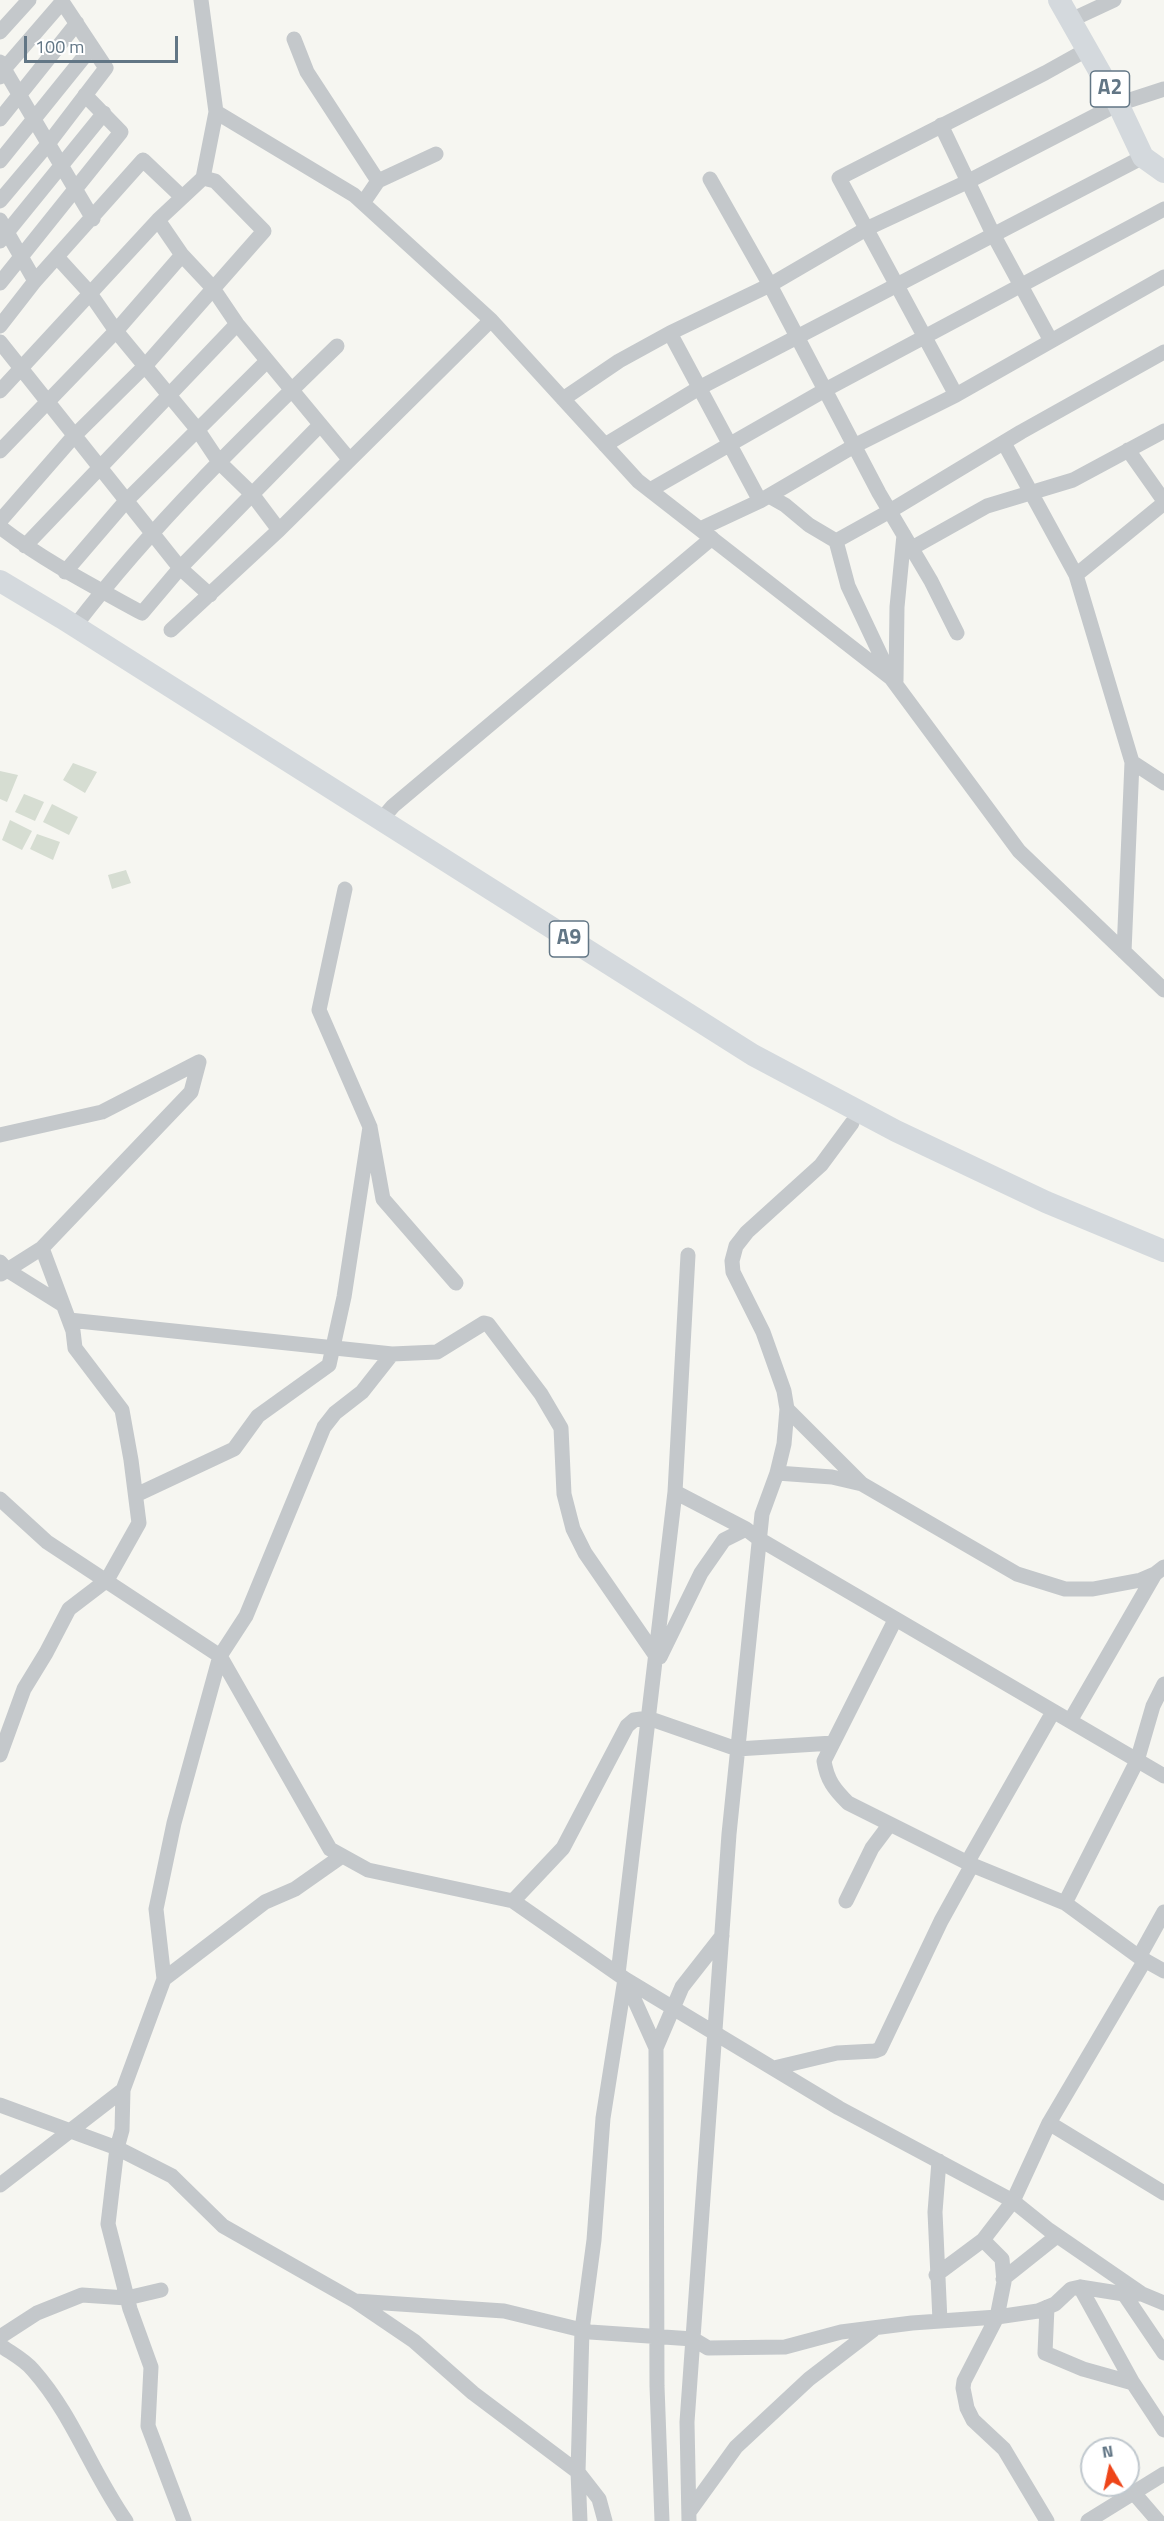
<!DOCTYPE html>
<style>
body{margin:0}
#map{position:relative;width:1164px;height:2521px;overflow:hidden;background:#f6f6f1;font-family:"Titillium Web",sans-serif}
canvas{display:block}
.north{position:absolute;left:1080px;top:2437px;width:60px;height:60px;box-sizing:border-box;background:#fff;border:2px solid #c0c8ce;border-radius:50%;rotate:351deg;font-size:16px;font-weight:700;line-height:24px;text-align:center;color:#627685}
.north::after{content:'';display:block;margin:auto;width:21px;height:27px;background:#ee4519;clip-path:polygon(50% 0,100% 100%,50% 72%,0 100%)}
.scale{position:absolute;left:24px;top:36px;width:154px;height:27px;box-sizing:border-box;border:3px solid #627685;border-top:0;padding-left:8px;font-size:18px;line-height:21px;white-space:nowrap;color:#627685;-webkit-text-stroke:4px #fff;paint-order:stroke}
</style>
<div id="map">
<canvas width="1164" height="2521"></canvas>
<div class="north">N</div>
<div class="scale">100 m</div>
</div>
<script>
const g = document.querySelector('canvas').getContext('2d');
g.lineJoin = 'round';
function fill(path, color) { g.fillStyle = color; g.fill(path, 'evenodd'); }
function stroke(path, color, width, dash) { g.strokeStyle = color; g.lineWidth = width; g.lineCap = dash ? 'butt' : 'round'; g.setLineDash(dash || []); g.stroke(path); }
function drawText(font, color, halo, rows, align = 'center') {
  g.font = font + ' "Titillium Web",sans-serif'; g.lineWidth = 6; g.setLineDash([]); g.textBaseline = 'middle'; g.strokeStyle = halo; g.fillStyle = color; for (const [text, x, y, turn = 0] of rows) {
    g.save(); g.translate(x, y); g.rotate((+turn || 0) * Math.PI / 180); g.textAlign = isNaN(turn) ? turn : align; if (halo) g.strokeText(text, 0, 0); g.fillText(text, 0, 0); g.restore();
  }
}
fill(new Path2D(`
 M73,763L97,772L85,793L63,780Z
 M0,771L18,775L7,802L0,799Z
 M24,794L44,802L35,821L15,812Z
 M52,804L78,817L69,835L43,822Z
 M10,820L32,831L22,850L2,840Z
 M37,834L60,842L53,860L30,849Z
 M126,870L131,883L112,889L108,875Z`), '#d6ddd2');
stroke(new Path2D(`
 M201,0L216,112L354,195L491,320L638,481L891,678L1019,851L1164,990
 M1071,20L1114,0
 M0,32L29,0
 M294,39L307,72L378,181
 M0,62L93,219
 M0,77L4,69L62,2
 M0,119L77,23
 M941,125L993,234L1051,341
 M0,161L92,47
 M710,179L770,285L879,493L931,581L957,633
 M0,201L48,144L106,68L61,0
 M363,203L378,181L436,154
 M0,220L35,281
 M158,220L182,255L212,287L237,324L349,459
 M0,241L104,113
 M57,257L89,292L116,331L197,429L219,462L252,494L279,530
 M0,283L121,132L85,95
 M0,326L35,281L143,160L182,197
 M670,333L760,501
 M0,342L180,568L210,595
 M0,391L158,220L203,178L216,112
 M956,395L839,178L1045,73L1088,49
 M563,399L619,361L670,333L770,285L866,229L967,182L1118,104L1164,89
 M1004,443L1076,575L1132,762
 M605,445L699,388L1143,157
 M1128,450L1164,501
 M0,451L116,331L182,255
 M650,490L825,390L1164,209
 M769,496L785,505L809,525L836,541L848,586L890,675
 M0,521L74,436L145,366L264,231L215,181L203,178
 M0,527C44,561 93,586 142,613L180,568L320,425
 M700,529L760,501L854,446L956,395L1164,277
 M836,541L890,511L1021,432L1164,352
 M25,546L237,324
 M912,548L987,506L1073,480L1164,431
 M65,572L126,501L267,361
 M1076,575L1164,503
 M75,626C153,524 245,435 337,346
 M171,630L279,530L491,320
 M896,681L897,607L904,535
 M381,820L393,806L712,538
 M345,889L319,1010L370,1127L383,1199L456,1283
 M1124,952L1132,762L1164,783
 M0,1135L102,1112L199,1062
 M0,1262L7,1270L63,1305
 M1,1274L42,1248
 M69,1320L392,1354
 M787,1409L862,1484L1017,1574L1065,1589H1093L1141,1580L1155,1574L1164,1567
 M777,1473L832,1477L862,1484
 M675,1492L746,1529
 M136,1495L234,1449L258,1416L329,1365L344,1297L370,1127
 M0,1499L47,1542L220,1656L330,1849L368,1870L513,1901L625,1979L839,2108L1013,2201L1049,2230L1142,2294L1164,2303
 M895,1620L824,1761C827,1780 834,1789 848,1803L972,1865L1065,1903L1139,1957L1164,1971
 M656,1656L585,1553L573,1529L564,1494L561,1428L541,1394L488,1324L484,1323L437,1352L392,1354L362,1392L335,1413L324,1427L246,1616L220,1656L174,1823L156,1909L164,1979L123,2090L122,2130L117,2148L172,2176L223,2226L355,2301L504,2311L590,2332L693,2339L708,2348L785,2347L841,2332L912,2323L997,2317L1038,2311L1055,2304L1071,2289L1080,2287L1124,2294H1142
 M660,1657L701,1573L724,1540L746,1529L759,1539L1164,1776
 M1070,1721L1155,1574
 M0,1755L24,1689L46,1653L69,1609L107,1580L139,1523L131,1460L122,1410L75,1348L73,1331L42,1248L191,1092L199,1062
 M967,1863L1053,1712
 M513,1901L563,1848L627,1726L634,1720L648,1718L737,1749L833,1743
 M846,1901L872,1848L890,1824
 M1065,1903L1137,1761L1153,1706L1164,1684
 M1139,1957L1164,1912
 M618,1974L675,1492L688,1255
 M164,1979L265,1902L295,1889L342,1856
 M625,1979L656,2048L657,2386L662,2521
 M656,2048L682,1987L722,1936
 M774,2068L837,2053L875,2051L880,2049L941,1921L972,1865
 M0,2105L117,2148L108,2224L130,2309L151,2367L148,2426L184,2521
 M1049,2123L1164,2193
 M939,2161L935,2212L940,2321
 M0,2185L123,2090
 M983,2240L1002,2259L1004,2282L997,2317L964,2381L963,2388L967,2408L973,2420L1004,2449L1047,2521
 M936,2275L983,2240L1013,2201L1049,2123L1145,1960
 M1003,2279L1057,2236
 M1080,2287L1133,2383
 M1124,2294L1164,2353
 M355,2301L414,2341L473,2393L578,2472L599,2499L605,2521
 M1047,2307L1045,2353L1083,2369L1133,2383L1164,2430
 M0,2337L37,2313L82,2295L127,2298L161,2290
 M0,2345C11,2353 25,2360 33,2370C73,2415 92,2473 126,2521
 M1133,2492L1158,2521
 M689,2512L736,2447L809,2379L873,2330
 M580,2521L578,2472L582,2330L594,2240L603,2118L625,1979
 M689,2521L687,2422L729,1834L762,1514L777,1473L784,1444L787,1409L784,1391L763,1332L733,1272L732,1261L736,1246L747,1232L821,1165L852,1123
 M1088,2521L1164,2474`), '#c4c8cb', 15);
stroke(new Path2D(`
 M1059,0L1118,104L1143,157L1164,172
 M0,581L62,618L753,1055L896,1131L1046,1202L1164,1251`), '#d4d9dd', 22);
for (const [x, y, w] of [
 [1110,89,39],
 [569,939,39]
]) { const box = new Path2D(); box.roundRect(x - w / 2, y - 18, w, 36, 4.5); g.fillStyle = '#fff'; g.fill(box); stroke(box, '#627685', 1.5); }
drawText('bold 21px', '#627685', null, [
 ["A2",1110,89],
 ["A9",569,939]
]);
</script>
